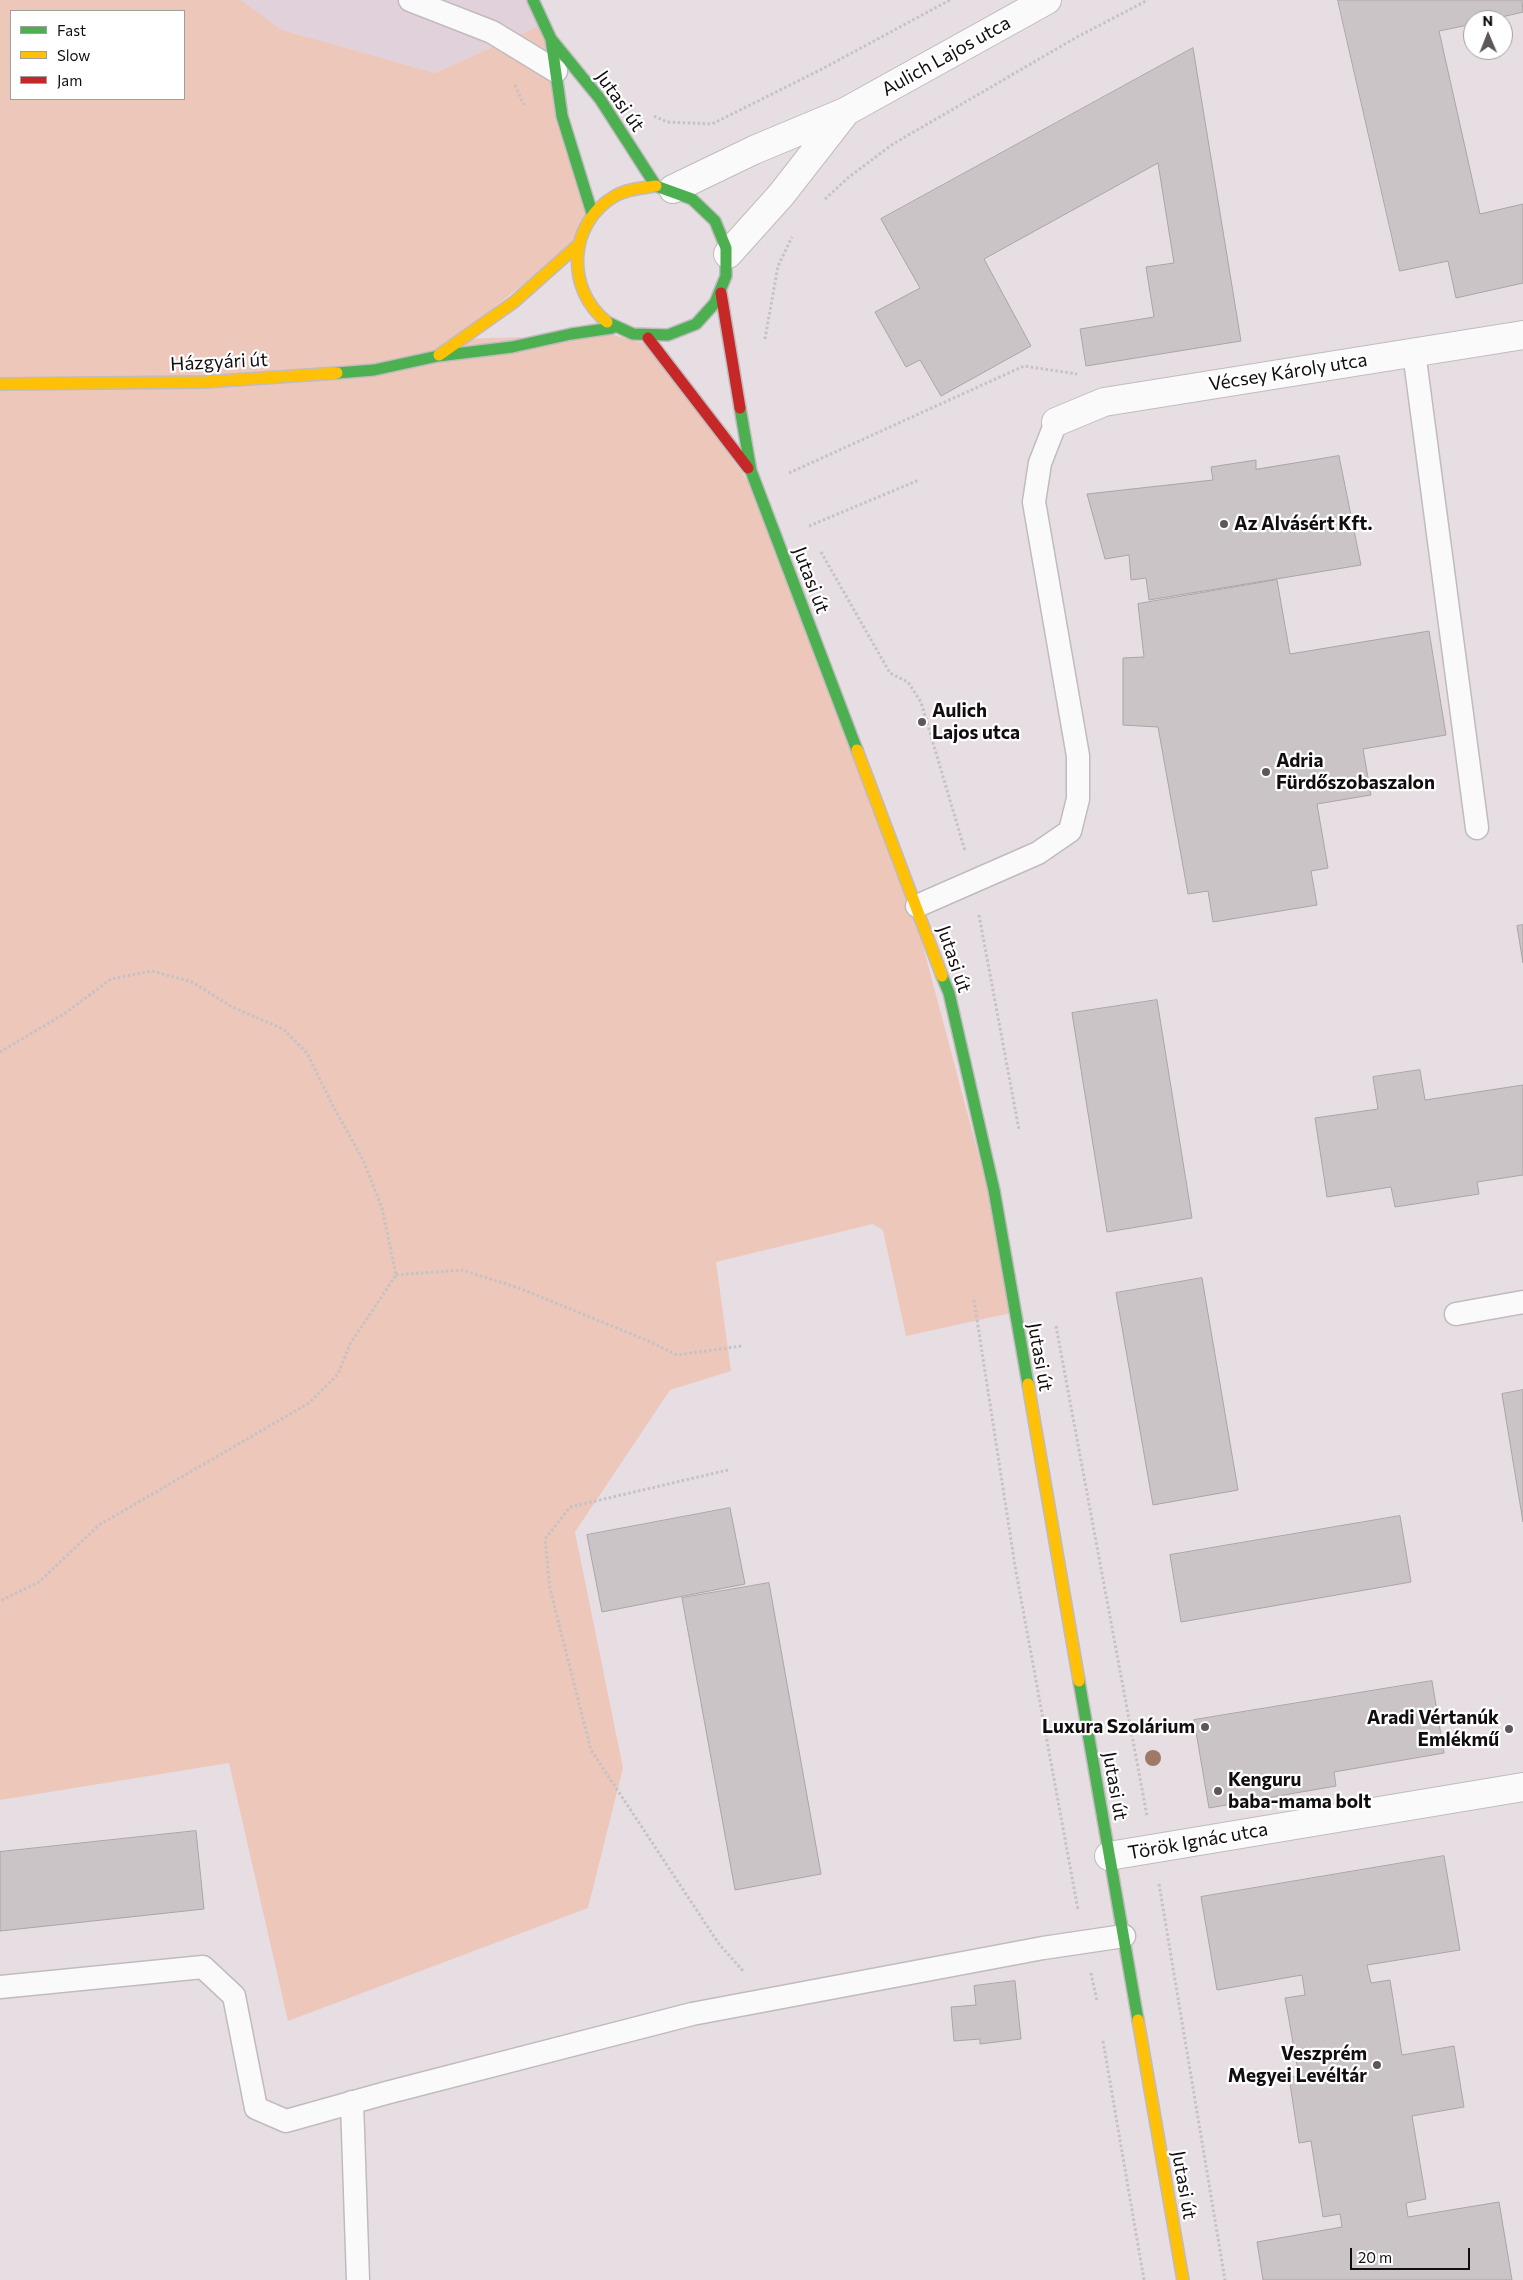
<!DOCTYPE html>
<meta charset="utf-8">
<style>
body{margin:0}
#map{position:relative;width:1523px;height:2280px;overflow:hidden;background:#e6dee3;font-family:Commissioner,sans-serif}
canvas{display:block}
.legend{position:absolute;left:10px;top:10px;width:175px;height:90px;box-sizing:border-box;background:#fff;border:1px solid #a09f9f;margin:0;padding:6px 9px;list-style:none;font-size:15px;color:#120e10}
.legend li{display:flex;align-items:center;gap:10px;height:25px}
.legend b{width:25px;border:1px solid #a09f9f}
.north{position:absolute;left:1463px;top:10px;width:50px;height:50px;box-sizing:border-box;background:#fff;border:1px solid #a09f9f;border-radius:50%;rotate:359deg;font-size:14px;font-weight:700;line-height:20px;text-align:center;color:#120e10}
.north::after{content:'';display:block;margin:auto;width:18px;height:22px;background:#5c575a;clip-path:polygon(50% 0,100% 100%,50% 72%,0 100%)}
.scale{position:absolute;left:1350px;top:2248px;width:120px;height:22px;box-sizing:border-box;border:2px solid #120e10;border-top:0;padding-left:6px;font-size:15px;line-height:18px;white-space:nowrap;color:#120e10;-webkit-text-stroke:4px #fff;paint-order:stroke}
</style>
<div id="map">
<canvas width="1523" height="2280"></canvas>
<ul class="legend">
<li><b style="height:6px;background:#4caf50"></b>Fast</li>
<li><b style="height:6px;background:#ffc107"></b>Slow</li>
<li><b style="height:6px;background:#c62828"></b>Jam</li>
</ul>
<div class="north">N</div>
<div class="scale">20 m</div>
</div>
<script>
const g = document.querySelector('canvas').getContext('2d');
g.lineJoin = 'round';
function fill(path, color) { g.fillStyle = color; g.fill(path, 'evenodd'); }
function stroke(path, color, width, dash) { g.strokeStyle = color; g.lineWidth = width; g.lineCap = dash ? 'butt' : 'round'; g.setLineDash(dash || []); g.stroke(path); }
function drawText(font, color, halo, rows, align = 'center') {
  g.font = font + ' Commissioner,sans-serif'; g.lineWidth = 4.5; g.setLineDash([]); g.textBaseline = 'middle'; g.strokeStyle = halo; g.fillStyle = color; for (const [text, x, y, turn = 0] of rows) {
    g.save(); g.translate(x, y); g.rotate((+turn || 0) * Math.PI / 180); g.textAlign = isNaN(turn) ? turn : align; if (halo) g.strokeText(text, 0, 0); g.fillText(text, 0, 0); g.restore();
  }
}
fill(new Path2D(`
 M241,0H538L548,22L435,73L282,30Z`), '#e0d1da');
fill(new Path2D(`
 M0,0H241L282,30L435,73L548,22L587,214L574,244L454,339L613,335L647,344L768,508L886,807L1020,1311L906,1336L883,1230L873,1224L716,1262L731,1371L670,1390L575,1532L623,1768L588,1908L288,2021L229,1763L0,1800ZM11,11H184V99H11Z`), '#eec7bb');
const building = new Path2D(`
 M1338,0H1522L1523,12L1489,20H1473V24L1439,31L1480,214L1523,204V283L1456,298L1448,261L1400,271Z
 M1193,48L1241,341L1086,366L1080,329L1154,317L1146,267L1174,263L1158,163L984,259L1031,346L941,396L920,360L906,367L875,312L920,288L881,219Z
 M1339,456L1361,565L1149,600L1146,578L1131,580L1129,555L1105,559L1087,494L1213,480L1211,467L1256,460V469Z
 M1277,580L1290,654L1429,631L1446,735L1363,749L1371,795L1317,804L1328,868L1311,871L1317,905L1213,922L1208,891L1188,894L1158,727L1123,725V658L1144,657L1138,604Z
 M1523,925V963L1517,926Z
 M1157,1000L1192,1218L1107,1232L1072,1013Z
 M1420,1070L1425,1100L1523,1085V1175L1477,1182L1479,1194L1395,1207L1391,1187L1327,1197L1315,1118L1378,1109L1373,1077Z
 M1202,1278L1238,1490L1153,1505L1116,1293Z
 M1523,1390V1522L1502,1394Z
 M730,1508L745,1584L602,1612L587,1535Z
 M1400,1516L1411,1582L1181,1622L1170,1555Z
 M769,1583L821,1874L735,1890L682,1598Z
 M1432,1681L1444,1753L1334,1772L1336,1786L1209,1808L1194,1720Z
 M196,1831L204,1909L0,1931V1852Z
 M1444,1856L1460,1950L1367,1965L1371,1983L1390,1980L1402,2055L1454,2046L1464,2107L1412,2116L1426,2199L1406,2203L1408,2217L1499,2202L1512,2280H1263L1257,2242L1342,2227L1340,2214L1323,2217L1311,2141L1299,2143L1289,2077L1299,2076L1285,1998L1305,1995L1302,1975L1217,1990L1201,1897Z
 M1015,1981L1021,2039L980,2044V2039L954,2041L951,2007L976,2005L974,1986Z`);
fill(building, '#cbc4c7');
stroke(building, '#aba4a6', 1);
const lane = new Path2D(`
 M410,0L492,32L556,71
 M1414,352L1477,828
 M917,906L1038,853L1070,831L1078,799V756L1034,502L1040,463L1056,422
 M1456,1314L1523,1302
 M0,1987L203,1967L234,1996L256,2108L286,2121L386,2093L692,2014L1043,1948L1124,1936
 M352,2102L358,2280`);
const street = new Path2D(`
 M673,189L754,150L845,112L1047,0
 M728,254L781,195L845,113
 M1056,422L1104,402L1523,335
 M1109,1856L1523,1787`);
const fast = new Path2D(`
 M533,0L551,39L600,99L656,186L692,199L715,221L726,248V276L715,303L696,324L668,335L633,334L607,322
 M551,39L562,116L592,213
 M337,373L374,370L438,356L512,347L571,334L612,328
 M740,408L751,471L857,750
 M942,976L949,993L994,1190L1028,1384
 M1079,1681L1138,2020`);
const slow = new Path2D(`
 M607,322C565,289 568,223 615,196C627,189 642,188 656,186
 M439,355L514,302L578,245
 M0,384L205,382L337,373
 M857,750L942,976
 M1028,1384L1079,1681
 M1138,2020L1183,2280`);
const jam = new Path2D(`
 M721,293L740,408
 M648,338L748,468`);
stroke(lane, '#c0bbbe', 25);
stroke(street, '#c0bbbe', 30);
stroke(fast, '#c0bbbe', 14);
stroke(slow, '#c0bbbe', 14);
stroke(jam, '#c0bbbe', 14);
stroke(new Path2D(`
 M515,85L524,105
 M654,116L667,122L712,124L822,69L950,0
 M825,199L849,177L893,144L1077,37L1148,0
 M765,339L778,266L792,237
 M789,473L1024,366L1077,374
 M809,526L919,480
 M821,552L890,673L908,682L921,702L965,851
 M979,915L1019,1130
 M0,1052L64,1014L111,979L152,971L192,982L232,1007L283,1029L307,1053L332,1104L363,1160L382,1208L396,1275L350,1344L338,1374L309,1403L99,1525L39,1582L0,1601
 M396,1275L462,1270L519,1288L646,1340L677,1355L742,1346
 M974,1300L1015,1566L1078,1910
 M1056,1326L1147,1816
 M728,1470L570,1507L545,1539L550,1589L591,1750L719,1944L744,1972
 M1159,1884L1225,2280
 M1091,1973L1097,2001
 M1103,2041L1144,2280`), '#c4c2c3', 3, [2.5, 2.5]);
stroke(lane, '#fbfafb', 22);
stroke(street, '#fbfafb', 28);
stroke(fast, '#4caf50', 11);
stroke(slow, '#ffc107', 11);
stroke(jam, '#c62828', 11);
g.fillStyle = '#9f7968';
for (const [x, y] of [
 [1153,1758]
]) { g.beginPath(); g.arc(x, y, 8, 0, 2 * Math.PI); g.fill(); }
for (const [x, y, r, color] of [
 [1224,524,5,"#5c575a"],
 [922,722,5,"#5c575a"],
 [1266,772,5,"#5c575a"],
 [1205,1727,5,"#5c575a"],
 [1509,1729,5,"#5c575a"],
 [1218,1791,5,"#5c575a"],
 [1377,2065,5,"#5c575a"]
]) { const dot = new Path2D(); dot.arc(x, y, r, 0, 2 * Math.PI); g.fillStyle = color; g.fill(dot); stroke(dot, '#fff', 2); }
drawText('19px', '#120e10', '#fff', [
 ["Aulich Lajos utca",946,56,-29],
 ["Jutasi út",620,101,55],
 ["Házgyári út",219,362,-3],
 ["Vécsey Károly utca",1288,372,-9],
 ["Jutasi út",811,580,69],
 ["Jutasi út",954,959,71],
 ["Jutasi út",1040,1357,80],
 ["Jutasi út",1115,1786,80],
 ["Török Ignác utca",1198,1841,-10],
 ["Jutasi út",1184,2185,80]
]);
drawText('bold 19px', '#120e10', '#fff', [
 ["Az Alvásért Kft.",1234,524],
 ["Aulich",932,711],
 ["Lajos utca",932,733],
 ["Adria",1276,761],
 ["Fürdőszobaszalon",1276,783],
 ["Aradi Vértanúk",1499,1718,"right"],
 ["Emlékmű",1499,1740,"right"],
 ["Luxura Szolárium",1195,1727,"right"],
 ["Kenguru",1228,1780],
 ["baba-mama bolt",1228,1802],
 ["Veszprém",1367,2054,"right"],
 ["Megyei Levéltár",1367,2076,"right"]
], 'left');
</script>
